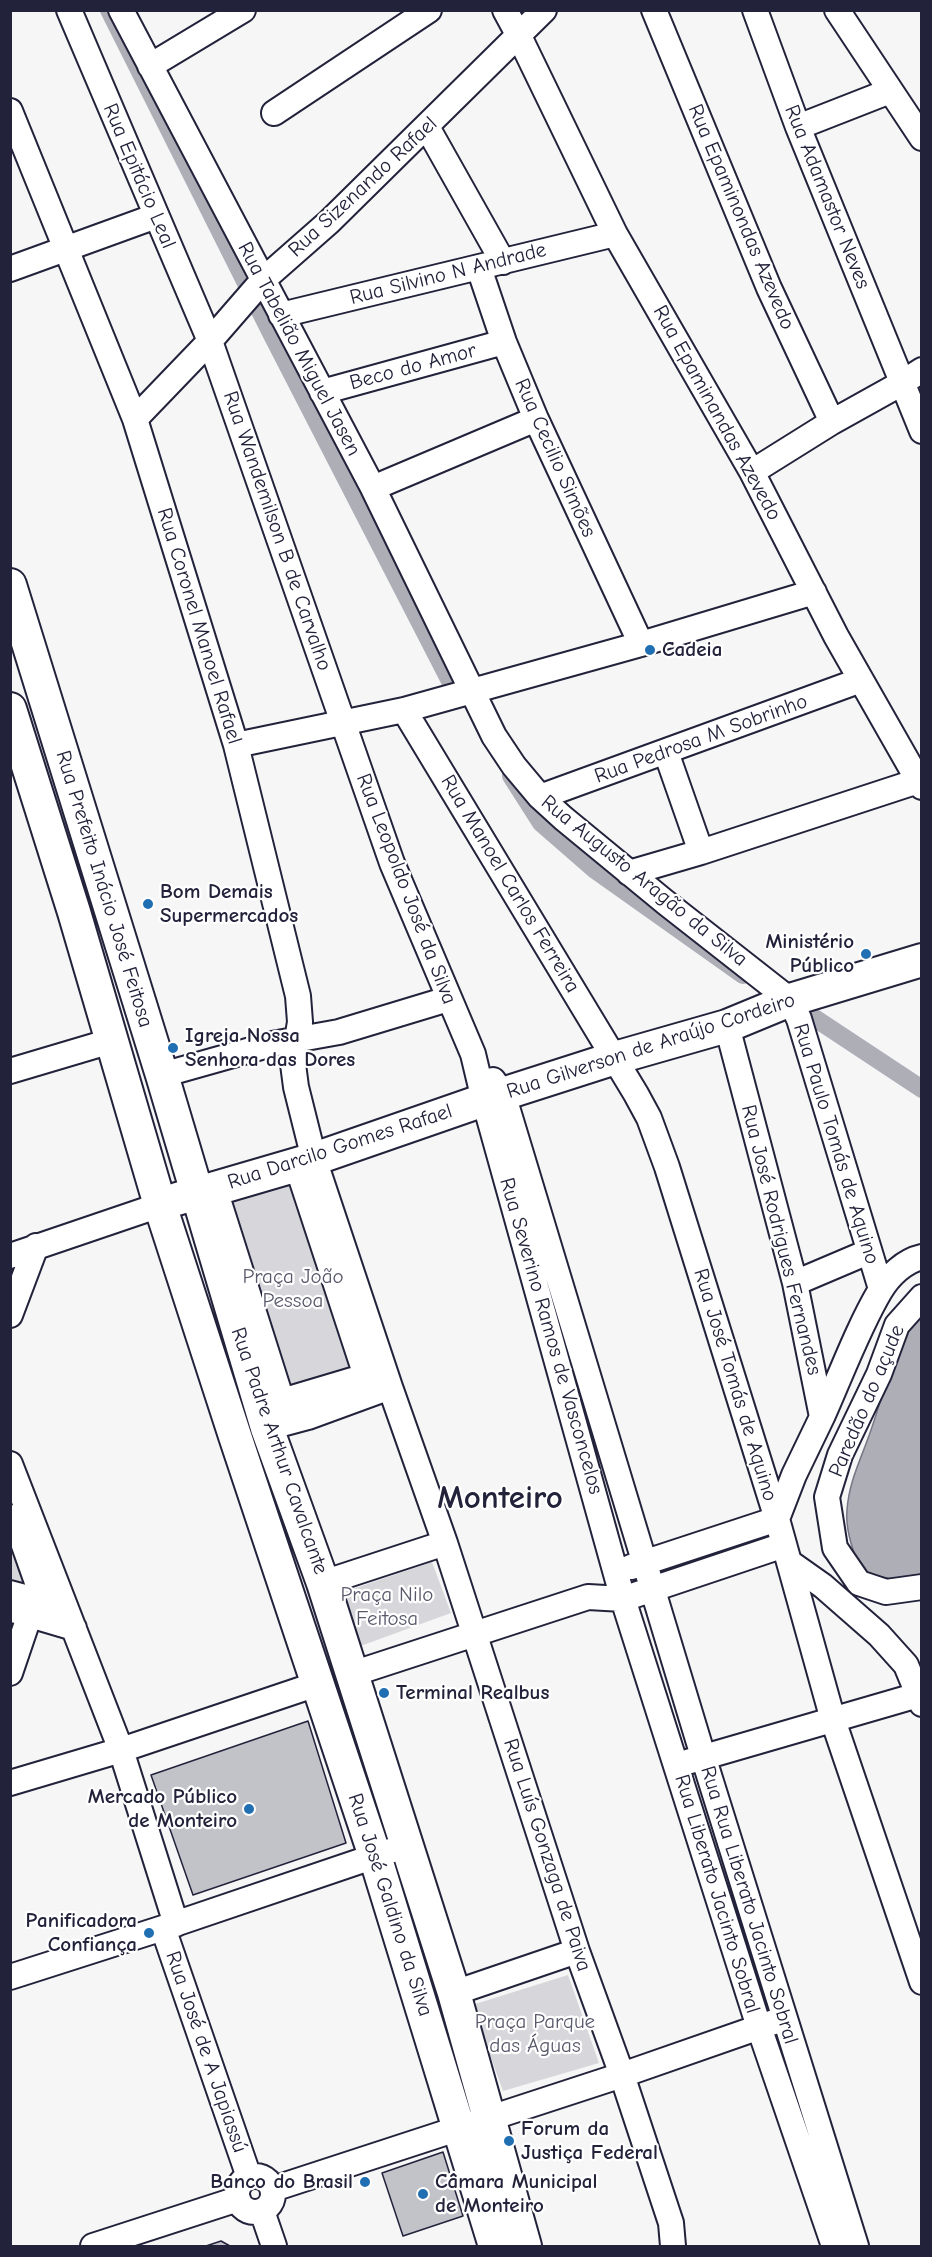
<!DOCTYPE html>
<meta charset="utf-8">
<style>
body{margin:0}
#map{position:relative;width:932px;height:2257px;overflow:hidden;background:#f6f6f7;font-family:"Comic Neue",sans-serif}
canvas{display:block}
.frame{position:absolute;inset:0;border:12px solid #22223b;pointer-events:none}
</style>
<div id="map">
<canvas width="932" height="2257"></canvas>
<div class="frame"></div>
</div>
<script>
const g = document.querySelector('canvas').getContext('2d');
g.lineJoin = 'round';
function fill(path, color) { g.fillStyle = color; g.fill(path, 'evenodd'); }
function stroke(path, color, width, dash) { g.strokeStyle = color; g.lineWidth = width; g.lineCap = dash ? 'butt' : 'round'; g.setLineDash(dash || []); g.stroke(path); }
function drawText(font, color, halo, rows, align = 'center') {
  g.font = font + ' "Comic Neue",sans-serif'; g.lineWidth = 4.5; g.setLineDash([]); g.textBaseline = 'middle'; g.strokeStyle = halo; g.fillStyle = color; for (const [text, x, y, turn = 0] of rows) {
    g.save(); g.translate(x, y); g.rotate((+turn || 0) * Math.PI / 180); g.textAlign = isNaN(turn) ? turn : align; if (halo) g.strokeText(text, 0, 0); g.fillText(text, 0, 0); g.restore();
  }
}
fill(new Path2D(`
 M311,1165L380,1381L277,1421L205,1196Z
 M11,1506L44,1602L11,1593Z
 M432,1562L451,1613L355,1648L341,1593Z
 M568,1975L599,2063L503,2091L472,2005Z`), '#d7d7db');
const water = new Path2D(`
 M921,1309V1576C894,1580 884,1581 859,1568C853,1550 845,1529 847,1510C849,1480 863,1455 872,1427C884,1392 897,1337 921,1309Z`);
fill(water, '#aeaeb7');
stroke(water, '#767685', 1.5);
stroke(new Path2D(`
 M109,10L272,335L453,687
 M511,776L541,823L595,870L743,975
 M807,1013L922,1089`), '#aeaeb7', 18);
const building = new Path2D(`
 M308,1721L346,1843L193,1895L151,1775Z
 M443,2152L463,2216L403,2236L382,2173Z
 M221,2241L230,2246H206Z`);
fill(building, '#c2c2c9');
stroke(building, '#22223b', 1.5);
const minor = new Path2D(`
 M69,10L210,341L392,863L473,1054L484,1100L623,1599L759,2027L834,2246
 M121,10L373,488L494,736L514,766L540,797L563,818L665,902L790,1000L799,1019L881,1289
 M505,10L519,36L615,234L752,472L836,636L922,787
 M654,10L769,288L832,422
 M755,10L798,127L922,431
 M837,10L922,138
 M150,66L243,10
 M10,111L135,419L236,745L298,996L300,1022L293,1064L296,1087L314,1159L390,1387L445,1543L577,1951L622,2075L671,2223L673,2246
 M274,113L429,10
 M427,127L503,262
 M798,127L890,91
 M479,268L504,342L536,419L641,644
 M10,269L156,216
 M281,315L615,234
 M322,392L504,342
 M135,419L210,341L263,280L329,222L544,10
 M752,472L832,422L902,383L922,370
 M373,488L536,419
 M404,710L636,1094L649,1118L667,1167L777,1519L833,1720L922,1982
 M236,745L404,710L641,644L814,592
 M666,752L701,852
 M540,797L861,680
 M629,873L701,852L918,781
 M727,1026L795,1283L822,1417L794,1475L777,1519
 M10,1071L111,1041
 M162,1075L272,1044L339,1032L448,999
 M493,1080L503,1094L703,1756L856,2246
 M298,1169L366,1376L282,1401L216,1193Z
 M10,1256L160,1205
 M795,1283L868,1252
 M922,1297L897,1325L879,1374L840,1455L827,1497L835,1548L859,1583L886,1592L922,1587
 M10,1315L36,1246
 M822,1417C840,1377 858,1328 880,1291C889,1276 904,1261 922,1257
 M267,1428L308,1417L390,1387
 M10,1464L121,1750L176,1924
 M789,1562L823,1586L879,1635L906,1665L922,1704
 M631,1567L777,1519
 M323,1583L445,1543
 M10,1593L44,1602L14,1517
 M13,1610L74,1628
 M10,1673L30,1614
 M352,1674L588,1597L623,1599L784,1545
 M687,1762L918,1695
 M10,1783L121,1750L317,1684
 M163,1928L249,2177
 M10,1977L163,1928L390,1851
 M454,1993L577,1951
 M237 2194a18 18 0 1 1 36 0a18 18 0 1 1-36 0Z
 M273,2189L622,2075L774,2022
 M262,2211L274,2246
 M93,2246L238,2199`);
const major = new Path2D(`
 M10,585L162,1075L267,1428L323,1583L454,1993L525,2246
 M10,709L74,912L160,1205L235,1436L375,1856L495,2246
 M177,1199L314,1159L484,1100L615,1058L727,1026L790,1000L922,960`);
stroke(minor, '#22223b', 28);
stroke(major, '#22223b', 36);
stroke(minor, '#fff', 24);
stroke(major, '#fff', 32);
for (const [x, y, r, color] of [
 [650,650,6,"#1f6fb2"],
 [148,904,6,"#1f6fb2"],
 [866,954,6,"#1f6fb2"],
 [173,1048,6,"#1f6fb2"],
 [384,1693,6,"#1f6fb2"],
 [249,1809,6,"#1f6fb2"],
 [149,1933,6,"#1f6fb2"],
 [509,2141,6,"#1f6fb2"],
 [365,2182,6,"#1f6fb2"],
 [423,2194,6,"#1f6fb2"]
]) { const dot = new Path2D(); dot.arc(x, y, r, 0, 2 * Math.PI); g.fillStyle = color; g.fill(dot); stroke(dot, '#fff', 2); }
drawText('21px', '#22223b', '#fff', [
 ["Rua Epitácio Leal",139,176,67],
 ["Rua Sizenando Rafael",363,187,-43],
 ["Rua Adamastor Neves",827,197,68],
 ["Rua Epaminondas Azevedo",741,217,67],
 ["Rua Silvino N Andrade",448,274,-14],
 ["Rua Tabelião Miguel Jasen",299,349,62],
 ["Beco do Amor",413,367,-15],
 ["Rua Epaminandas Azevedo",717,413,61],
 ["Rua Cecilio Simões",555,458,66],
 ["Rua Wandemilson B de Carvalho",277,531,71],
 ["Rua Coronel Manoel Rafael",199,626,73],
 ["Rua Pedrosa M Sobrinho",701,739,-20],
 ["Rua Augusto Aragão da Silva",644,881,39],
 ["Rua Manoel Carlos Ferreira",510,884,59],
 ["Rua Prefeito Inácio José Feitosa",104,889,73],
 ["Rua Leopoldo José da Silva",406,889,69],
 ["Rua Gilverson de Araújo Cordeiro",651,1046,-18],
 ["Rua Paulo Tomás de Aquino",836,1144,73],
 ["Rua Darcilo Gomes Rafael",340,1147,-18],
 ["Rua José Rodrigues Fernandes",781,1240,76],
 ["Rua Severino Ramos de Vasconcelos",551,1336,74],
 ["Rua José Tomás de Aquino",735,1385,73],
 ["Paredão do açude",867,1401,-67],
 ["Rua Padre Arthur Cavalcante",279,1451,71],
 ["Rua Luís Gonzaga de Paiva",547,1855,72],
 ["Rua Liberato Jacinto Sobral",717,1894,73],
 ["Rua José Galdino da Silva",390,1905,72],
 ["Rua Rua Liberato Jacinto Sobral",749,1905,73],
 ["Rua José de A Japiassú",206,2052,71]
]);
drawText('bold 21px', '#22223b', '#fff', [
 ["Cadeia",662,650],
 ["Bom Demais",160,892],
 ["Supermercados",160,916],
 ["Ministério",854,942,"right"],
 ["Público",854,966,"right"],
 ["Igreja Nossa",185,1036],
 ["Senhora das Dores",185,1060],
 ["Terminal Realbus",396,1693],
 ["Mercado Público",237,1797,"right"],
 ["de Monteiro",237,1821,"right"],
 ["Panificadora",137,1921,"right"],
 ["Confiança",137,1945,"right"],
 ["Forum da",521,2129],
 ["Justiça Federal",521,2153],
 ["Banco do Brasil",353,2182,"right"],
 ["Câmara Municipal",435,2182],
 ["de Monteiro",435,2206]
], 'left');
drawText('21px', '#58586b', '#fff', [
 ["Praça João",293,1277],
 ["Pessoa",293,1301],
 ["Praça Nilo",387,1595],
 ["Feitosa",387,1619],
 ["Praça Parque",535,2022],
 ["das Águas",535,2046]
]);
drawText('bold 33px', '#22223b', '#fff', [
 ["Monteiro",500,1499]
]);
</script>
